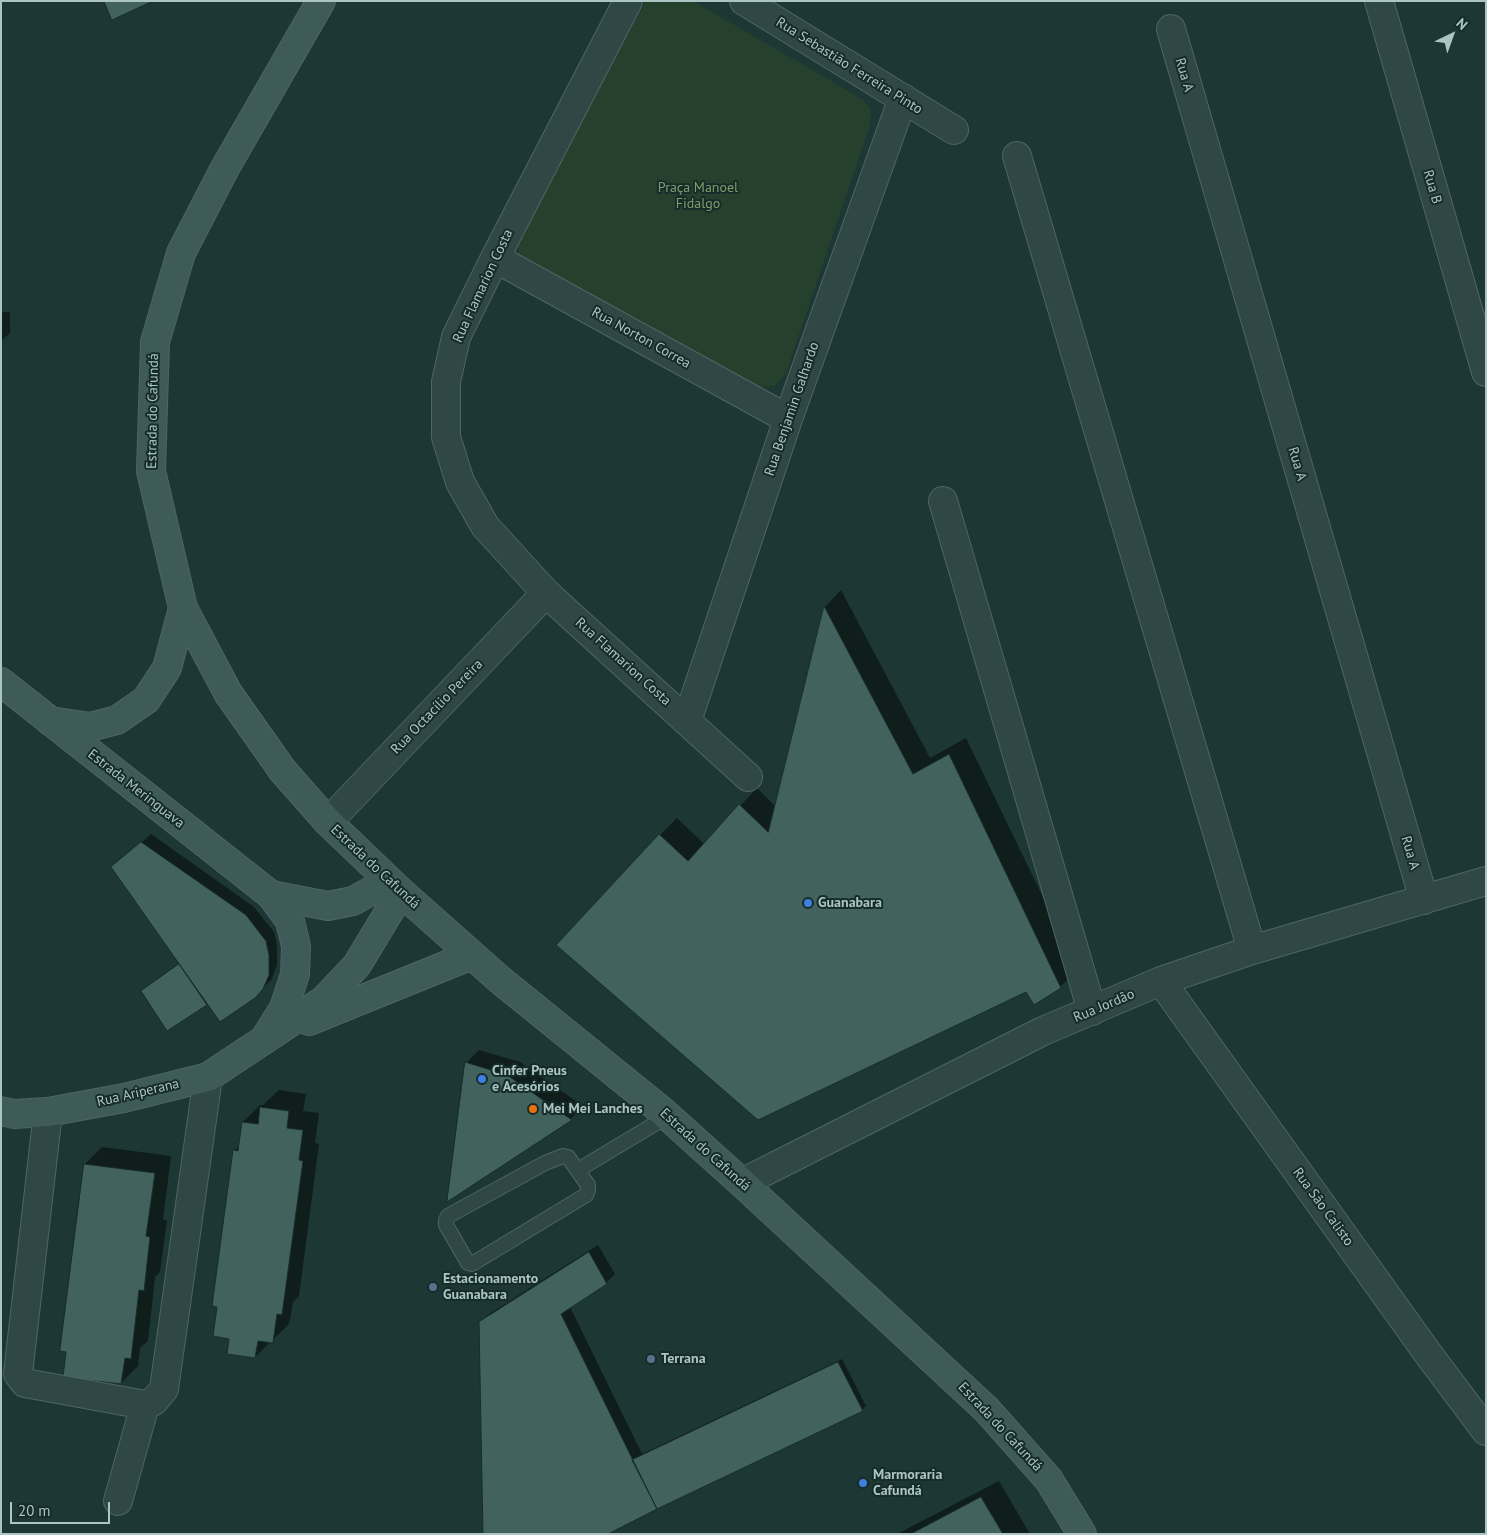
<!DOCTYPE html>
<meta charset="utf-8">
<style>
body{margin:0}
#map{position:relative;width:1487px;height:1535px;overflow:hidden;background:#1d3734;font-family:"PT Sans",sans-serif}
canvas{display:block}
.frame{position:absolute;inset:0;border:2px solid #aac5c3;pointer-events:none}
.north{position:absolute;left:1427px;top:10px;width:50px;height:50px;-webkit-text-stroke:4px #162c2a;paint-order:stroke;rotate:42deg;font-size:14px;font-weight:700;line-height:20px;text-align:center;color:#aac5c3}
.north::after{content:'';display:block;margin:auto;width:18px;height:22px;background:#aac5c3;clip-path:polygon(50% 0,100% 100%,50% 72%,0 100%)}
.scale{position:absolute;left:10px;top:1502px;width:100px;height:22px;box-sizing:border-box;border:2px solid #aac5c3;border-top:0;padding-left:6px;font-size:15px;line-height:18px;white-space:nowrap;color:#aac5c3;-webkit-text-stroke:4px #162c2a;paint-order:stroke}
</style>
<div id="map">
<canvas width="1487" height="1535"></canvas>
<div class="frame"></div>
<div class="north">N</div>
<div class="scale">20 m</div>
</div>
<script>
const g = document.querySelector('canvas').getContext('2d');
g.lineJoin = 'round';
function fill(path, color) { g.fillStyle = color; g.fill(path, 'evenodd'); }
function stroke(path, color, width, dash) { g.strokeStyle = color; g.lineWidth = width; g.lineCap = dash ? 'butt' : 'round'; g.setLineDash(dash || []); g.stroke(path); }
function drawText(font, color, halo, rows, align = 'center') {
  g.font = font + ' "PT Sans",sans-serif'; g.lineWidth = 4; g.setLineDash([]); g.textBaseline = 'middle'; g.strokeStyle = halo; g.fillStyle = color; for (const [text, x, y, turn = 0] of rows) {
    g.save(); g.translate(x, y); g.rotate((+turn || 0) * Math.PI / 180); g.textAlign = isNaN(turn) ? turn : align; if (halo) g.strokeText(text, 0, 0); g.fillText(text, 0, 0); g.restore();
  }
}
fill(new Path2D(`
 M646,1H693L862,99L871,109L870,125L786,373L774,386L754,387L528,264L518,254L517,238Z`), '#26402e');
fill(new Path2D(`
 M1,312H10V333L1,341Z
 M841,590L930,758L966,738L1078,970L1060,987L1026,991L758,1118L660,835L677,818L704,844L757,788L775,806L825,607Z
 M151,834L254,907L274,932L277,946V965L272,979L263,988L206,1004L147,987L180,964L113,867Z
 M479,1050L520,1062L583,1106L571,1119L449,1199L466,1063Z
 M279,1090L306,1094L303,1111L319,1113L315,1143L319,1144L299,1296L293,1302L289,1324L255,1357L231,1338L234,1151L240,1145L243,1122L260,1105H263Z
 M102,1147L171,1156L163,1220H167L160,1272L155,1277L148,1341L140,1348L138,1366L121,1383L68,1351L62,1350L85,1164Z
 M598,1245L615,1274L606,1283L570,1307L642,1454L842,1359L866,1406L862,1410L657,1508L480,1323L489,1314Z
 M999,1481L1030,1534H897Z`), '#0007');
const building = new Path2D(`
 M104,1H153L112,20Z
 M824,606L913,774L949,754L1061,988L1034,1005L1026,992L758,1120L556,945L659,834L688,861L739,804L768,832Z
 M141,842L246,915L266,941L269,955V975L263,989L255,998L220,1022L111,867Z
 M179,964L207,1005L167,1031L141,991Z
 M465,1062L507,1075L572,1120L447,1202Z
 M260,1107L289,1111L287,1128L303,1130L299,1160L303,1161L282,1315L277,1314L273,1343L258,1341L255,1358L227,1354L229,1339L213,1336L217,1307L212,1306L233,1150L238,1151L242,1122L258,1124Z
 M84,1164L155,1173L146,1236L150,1237L144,1291L139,1290L131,1359L125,1358L121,1384L63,1377L66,1352L60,1351Z
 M589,1252L607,1284L561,1314L657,1509L608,1534H483L479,1322Z
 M838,1362L863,1411L657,1509L632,1460Z
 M981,1497L1003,1534H911Z`);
fill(building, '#42625e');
stroke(building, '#182e2c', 1);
const lane = new Path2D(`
 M563,1156L568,1157L588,1185V1190L586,1195L472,1264L468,1263L446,1225V1220L448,1216L545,1163Z
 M578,1170L668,1116`);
const street = new Path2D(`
 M628,1L495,258L456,337L446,382V437L460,482L485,526L546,593L748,777
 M744,1L954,130
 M1379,1L1486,372
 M1171,29L1424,900
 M1017,156L1252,950
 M495,258L788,419
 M943,501L1092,1011
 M687,721L788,419L903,98
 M328,822L546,593
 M1161,981L1429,1355L1486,1431
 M48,1112L18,1374L25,1383L145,1405L154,1401L164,1389L208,1077
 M742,1183L1043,1031L1161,981L1252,950L1486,881
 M118,1501L145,1405`);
const secondary = new Path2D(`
 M321,1L225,168L181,253L155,342L151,471L183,608L228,693L283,771L328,822L401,892L499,979L662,1111L742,1183L987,1410L1049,1480L1082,1534
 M1,682L271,895L290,921L296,946L295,974L284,1008L264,1040
 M50,721L90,727L117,720L146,700L167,668L183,608
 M271,895L328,906L353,901L389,881
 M309,1021L472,955
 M1,1111L14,1114L48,1112L124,1098L208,1077L324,1000L357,965L401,892`);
stroke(lane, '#4e6664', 16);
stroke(street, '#4e6664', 30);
stroke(secondary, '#4e6664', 30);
stroke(lane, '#304845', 14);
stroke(street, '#304845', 28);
stroke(secondary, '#3e5b59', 28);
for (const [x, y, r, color] of [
 [808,903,5,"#3f7fe0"],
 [482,1079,5,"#3f7fe0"],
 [533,1109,5,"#e8710a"],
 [433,1287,5,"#5c6f8a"],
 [651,1359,5,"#5c6f8a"],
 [863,1483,5,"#3f7fe0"]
]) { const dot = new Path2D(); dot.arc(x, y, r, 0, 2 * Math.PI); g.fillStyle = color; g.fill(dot); stroke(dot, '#162c2a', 2); }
drawText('14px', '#aac5c3', '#162c2a', [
 ["Rua Sebastião Ferreira Pinto",849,66,32],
 ["Rua A",1184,75,74],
 ["Rua B",1432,187,74],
 ["Rua Flamarion Costa",483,286,-65],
 ["Rua Norton Correa",641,338,29],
 ["Rua Benjamin Galhardo",792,409,-71],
 ["Estrada do Cafundá",153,411,-89],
 ["Rua A",1297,464,74],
 ["Rua Flamarion Costa",623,662,42],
 ["Rua Octacílio Pereira",437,707,-46],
 ["Estrada Meringuava",136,789,38],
 ["Rua A",1410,853,74],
 ["Estrada do Cafundá",375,867,43],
 ["Rua Jordão",1104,1006,-23],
 ["Rua Ariperana",138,1093,-13],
 ["Estrada do Cafundá",705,1150,42],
 ["Rua São Calisto",1323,1207,54],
 ["Estrada do Cafundá",1000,1427,47]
]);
drawText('14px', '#809c68', '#162c2a', [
 ["Praça Manoel",698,188],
 ["Fidalgo",698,204]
]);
drawText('bold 14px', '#aac5c3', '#162c2a', [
 ["Guanabara",818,903],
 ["Cinfer Pneus",492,1071],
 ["e Acesórios",492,1087],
 ["Mei Mei Lanches",543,1109],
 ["Estacionamento",443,1279],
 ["Guanabara",443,1295],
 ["Terrana",661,1359],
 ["Marmoraria",873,1475],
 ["Cafundá",873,1491]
], 'left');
</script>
